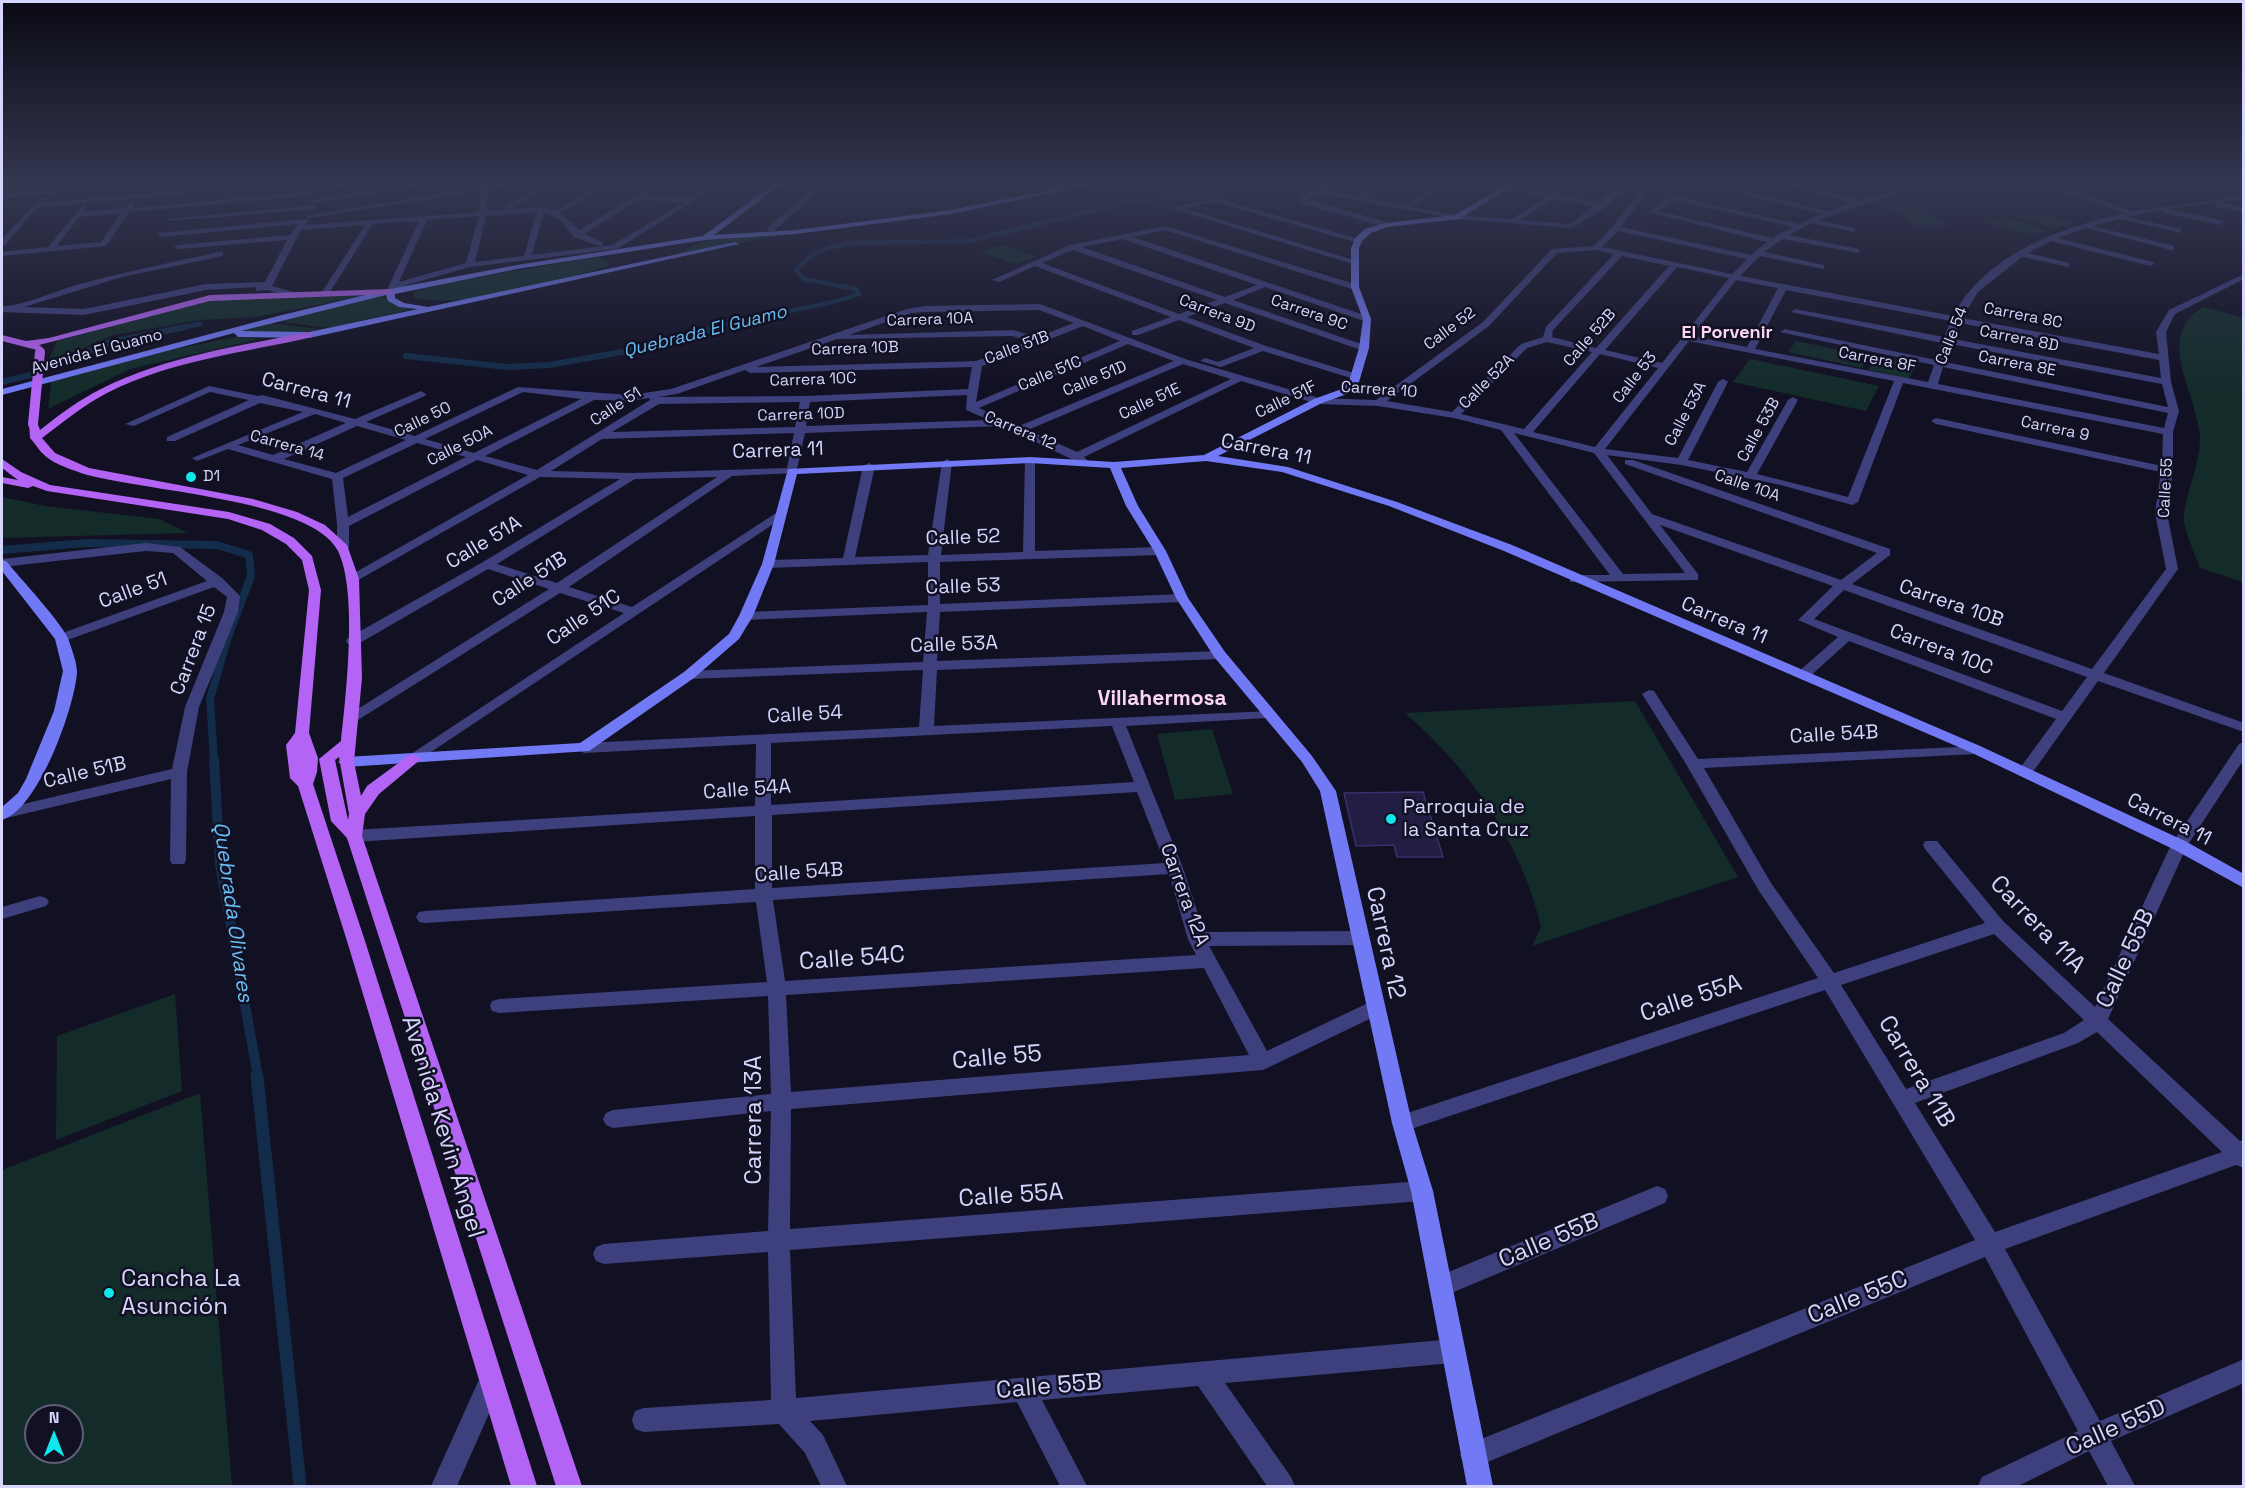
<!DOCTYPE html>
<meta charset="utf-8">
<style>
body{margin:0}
#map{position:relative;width:2245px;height:1488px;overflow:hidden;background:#121023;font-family:"Space Grotesk",sans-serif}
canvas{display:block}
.frame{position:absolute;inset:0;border:3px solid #d6d5fc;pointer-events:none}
.north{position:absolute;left:24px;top:1404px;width:60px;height:60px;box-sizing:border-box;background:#121023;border:2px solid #605f7a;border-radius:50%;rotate:0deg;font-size:16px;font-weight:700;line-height:24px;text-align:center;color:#d6d5fc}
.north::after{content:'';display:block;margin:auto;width:21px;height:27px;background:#11e6ec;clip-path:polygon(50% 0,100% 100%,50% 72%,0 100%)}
</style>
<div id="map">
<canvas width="2245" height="1488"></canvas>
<div class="frame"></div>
<div class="north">N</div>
</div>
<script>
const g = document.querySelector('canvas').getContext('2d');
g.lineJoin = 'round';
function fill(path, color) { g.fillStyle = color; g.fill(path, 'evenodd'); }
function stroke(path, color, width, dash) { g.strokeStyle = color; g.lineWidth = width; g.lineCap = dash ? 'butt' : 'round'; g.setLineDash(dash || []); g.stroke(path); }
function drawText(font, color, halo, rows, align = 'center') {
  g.font = font + ' "Space Grotesk",sans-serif'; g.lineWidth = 5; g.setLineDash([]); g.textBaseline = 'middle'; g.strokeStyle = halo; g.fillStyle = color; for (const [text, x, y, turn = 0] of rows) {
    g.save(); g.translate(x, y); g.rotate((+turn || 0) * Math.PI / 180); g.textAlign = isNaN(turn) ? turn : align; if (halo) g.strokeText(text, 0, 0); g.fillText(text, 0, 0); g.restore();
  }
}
fill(new Path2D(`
 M1885,205H1915L1947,225H1916Z
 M2033,211L2075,224L2055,228L2012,215Z
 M2004,217L2049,231L2028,235L1984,221Z
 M800,232L673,255L704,241Z
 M1001,245L1037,257L1016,264L980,252Z
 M597,257L609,261L607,266C559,282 461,310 413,297L414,292L452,282Z
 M370,294L257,317L201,320L113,335L47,364L57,341L170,308L219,300Z
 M382,296L394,304L418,308L328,328L276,321Z
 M2204,307L2243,318V582L2200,568C2196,556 2182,527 2184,515C2187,489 2200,464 2200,438C2199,397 2152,334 2204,307Z
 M270,323L320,329L303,333L240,331Z
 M236,337L260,339L130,369L48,409L51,382L164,351Z
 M1796,341L1869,356L1862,368L1788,352Z
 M1876,356L1916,365L1909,379L1868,370Z
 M1750,359L1879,386L1866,411L1733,382Z
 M2,497L45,506L159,519L188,533L2,538Z
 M1635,701L1738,877L1532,946L1541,927C1522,843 1469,768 1405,713Z
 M1212,729L1233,794L1175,800L1157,734Z
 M175,994L182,1091L56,1140L57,1036Z
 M200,1093L232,1486H2V1170ZM36,1416H72V1452H36Z`), '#132c2a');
stroke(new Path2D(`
 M178,328L200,324
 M713,328C761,312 812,311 859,294L856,289L804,279L796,270L811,256L830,247L852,243L969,241L1137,200L1208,194L1249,183`), '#132c49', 4.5);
stroke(new Path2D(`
 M406,356L507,367L549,365L667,344L718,327
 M2,382L30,375L110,342L186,327`), '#132c49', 6);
stroke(new Path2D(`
 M2,550L86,543L217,545L249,555L251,576L228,637L210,699L214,760`), '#132c49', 8);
stroke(new Path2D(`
 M214,759L220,865L258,1077`), '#132c49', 10);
stroke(new Path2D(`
 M257,1076L300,1486`), '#132c49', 13);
const building = new Path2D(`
 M1423,792L1443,857H1397L1394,845L1356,846L1344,793Z`);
fill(building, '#221d42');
stroke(building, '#38316d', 1.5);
fill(new Path2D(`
 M2,183H13V184L2,186Z
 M137,183H166L2,198V194Z
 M263,183H289L37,208L5,245H2V239L42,196L46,198L41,203Z
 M344,183H362L309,192L311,194L307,196L129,212L106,246L2,256V252L48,247L83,205L87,207L83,212L125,208L131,203L135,205L133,208L301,192L304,189ZM121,213L101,242L57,246L79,217Z
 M421,183H438L312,203L308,201Z
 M505,183H521L487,190V211L504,210L503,206L549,183H557L509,209L541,207L555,211L603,183H611L560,213L579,230L656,183H664L646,195L689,199L715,183H723L617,249L470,267L406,285L390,295L386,292L419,221L373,224L330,292L326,295L322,292L365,225L301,230L272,286L294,292V296L291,297L267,290L256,291V287L206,290L84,315L2,312V306C20,307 56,291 76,285C124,272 172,262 220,252H223V256L122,277L24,307L84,309L206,284L265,282L287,240L178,249L174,247L178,245L290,235L298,224L161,237L158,233L304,219L308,221L305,225L479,212L480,191L309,218L305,216ZM640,199L683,203L612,245L532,255L544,212L561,221L574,237L600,246H603V242L584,234ZM537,212L524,256L475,262L486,216ZM479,216L466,263L399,282L427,220Z
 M795,183H815L825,186L774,231H768V227L816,187Z
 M1325,183H1333L1323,190L1357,196L1381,183H1389L1365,198L1406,205L1440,183H1448L1413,207L1457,215L1512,219L1545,197L1472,183H1487L1550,194L1566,183H1574L1558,195L1599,202L1624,184L1629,185L1606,207L1572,228L1457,219L1318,193L1309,199L1389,223L1386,227L1302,204V196ZM1553,199L1594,206L1570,224L1521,220Z
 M1715,183L1827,211L1851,203L1778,183H1790L1859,200L1886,192L1852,183C1866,183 1882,191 1895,189C1907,188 1917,183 1929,183L1818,220L1855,228V232L1811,223L1789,235L1859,249V253L1783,239L1764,252L1824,265V269L1760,256L1740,276L1953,316C1986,254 2061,227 2125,213L2037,183H2047L2134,211L2244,196V200L2221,202L2244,208V212L2215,206V203L2168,209L2224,221L2221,225L2163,213V210L2128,217L2181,229V233L2120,219L2093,226L2174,246V250H2171L2086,228L2058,238L2153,262L2154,264L2150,266L2051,241L2028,253L2069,263V267L2022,257L1978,292L1962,318L2159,354L2156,332L2169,310L2244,274V279L2175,314L2166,332L2171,382L2179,411L2173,432V470L2167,513L2178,569L2104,673L2244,723V732L2098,681L2030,776H2020L2017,772L2020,768L2056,719L1849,641L1808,678H1798L1796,675L1798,672L1838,637L1798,620L1833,586L1660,525L1698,574V580L1570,582V576L1574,575H1610L1501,430L1454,418L1378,406L1318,404L1241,381L1084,457L1089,462L1084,465L1002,426L805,433L796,473L732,476L569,587L632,607L776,513H784V517L413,764L405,759L408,756L624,613L560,593L350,725L345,723L343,720L345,717L549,589L488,569L358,644H348L346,641L348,638L483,562L620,479L540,477L353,583L347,579L349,576L528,475L477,460L349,526V548L343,552L337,548V524L332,479L228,449L197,461L192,458L303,412L260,403L175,441H167V437L249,400L210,392L134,426L125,424L209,386L258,396L262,395L355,419L421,391L426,394L425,396L366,422L415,436L518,387L630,395L671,389L907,309L925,306L1040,304L1185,359L1319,398L1376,400L1483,322L1552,249L1594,246L1613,226L1639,191L1646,193L1621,227L1751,255L1767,242L1648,212L1665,199L1679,197L1799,224L1821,214L1713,186V184ZM1679,201L1793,227L1772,238L1658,211L1670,203ZM1618,231L1747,259L1732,274L1602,247ZM1596,250L1614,254L1546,327L1543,337L1521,344L1452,412L1387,401L1489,326L1557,253ZM1622,256L1669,266L1596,348L1552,337L1553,330ZM1677,267L1729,278L1662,363L1605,350ZM1736,280L1778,288L1747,347L1692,336ZM1786,290L1951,321L1944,337L1795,309L1791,312L1942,343L1936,360L1785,329L1780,332L1934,365L1928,382L1755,349ZM1039,310L1074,323L1037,337L1013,330L849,335L911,313L925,312ZM1959,323L2159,360L2161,378L1953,339ZM1083,326L1120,341L976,402L982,366ZM1012,336L1029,341L976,361L756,367L837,339ZM1689,341L1894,381L1848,497L1757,474L1798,400L1793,397L1788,400L1747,472L1688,460L1728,382L1723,379L1718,382L1678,458L1605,449ZM1547,342L1592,352L1524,429L1461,414L1527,348ZM1128,344L1174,361L1019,426L979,408ZM1951,344L2162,384L2168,407L1945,362ZM1600,354L1658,368L1595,447L1533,432ZM1183,364L1231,379L1077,452L1028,430ZM972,367L968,389L806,396L658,397L677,394L745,370L750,373ZM1943,367L2168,413L2164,428L1938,384ZM1903,383L2163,434L2162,466L1936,418L1931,421L1936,424L2161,472L2155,513L2166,569L2092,669L1852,584L1890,555V549L1633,460H1625V464L1877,553L1841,580L1652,514L1607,455L1681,465L1781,485L1852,505L1858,502ZM523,392L581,399L474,453L425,439ZM967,395L966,410L989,420L806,426L810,402ZM649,398L650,400L537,470L485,456L594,400L630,401ZM800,402L795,427L612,432L659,404ZM315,414L346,423L273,455L238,445ZM357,426L406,440L336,473L284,459ZM794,433L787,468L633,473L551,471L602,439ZM1514,433L1594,453L1685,573L1623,574ZM417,443L466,457L348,517L343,478ZM717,477L557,583L497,564L635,479ZM1844,590L2087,677L2062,711L1814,619Z
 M2233,183H2244V187L2234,184Z
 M1216,198L1362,240L1355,242L1216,202L1183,208L1360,262L1353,264L1170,208Z
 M314,205L317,209L171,221L167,219Z
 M1165,226L1358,285V289H1352L1165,230L1133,237L1370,317V321H1364L1265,287L1233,300L1367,346L1369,348L1364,351L1225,303L1187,317L1266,346L1360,375V379H1354L1263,351L1221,367L1200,361L1205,358L1218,362L1254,348L1179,320L1138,335H1132V331L1171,317L1035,266L999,282L992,280L1070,245ZM1123,239L1257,285L1225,297L1082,247ZM1073,250L1217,300L1179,314L1042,263Z
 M1030,457L1035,460V551L1160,547L1166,551L1160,555L940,562V604L1182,594L1188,598L1182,602L940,612L937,661L1220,651L1227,655L1220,659L937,670L934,726L1272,711L1274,714L1272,717L1267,718L1126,726L1183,868L1204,932L1360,931L1366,933L1369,938L1366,943L1360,945L1209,946L1267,1051L1368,1003L1375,1001L1382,1003L1384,1008L1382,1013L1263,1070L791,1109L790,1229L1422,1181L1430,1184L1433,1191L1430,1198L1422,1201L790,1250L796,1398L1453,1339L1461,1343L1465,1351L1461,1359L1453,1363L1225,1383L1291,1477L1295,1486H1267L1198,1386L1042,1400L1087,1486H1060L1017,1402L810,1421L823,1435L847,1486H821L805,1453L779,1424L644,1432L635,1429L632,1420L635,1411L644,1408L771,1400L768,1252L604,1264L596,1261L593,1254L596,1247L604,1244L768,1231L771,1111L613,1128L606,1125L603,1119L606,1113L613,1110L771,1094L768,996L499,1013L492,1011L490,1006L492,1001L499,999L767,982L756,902L425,923L419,922L416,917L419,912L425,911L755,889V816L354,842L348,840L346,836L348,832L354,830L755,806L756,744L584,753L576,748L584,743L919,727L923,670L689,679L682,675L689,671L923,662L927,612L746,620L739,616L746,612L928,605V562L768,568L762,564L768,560L843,558L863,466L869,463L875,466L855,557L928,555L942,462L947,459L952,462L941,555L1023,552L1025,460ZM1112,726L1134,782L771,805V743ZM1137,792L1165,863L772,888V815ZM1169,874L1188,939L1196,955L785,981L773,900ZM1204,968L1249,1055L791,1092L786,995Z
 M146,543L180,547L222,578L240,596L238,612L199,707L187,772L186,860L184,864H172L170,860L171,779L2,819V809L172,769L185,707L224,612L227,597L214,587L62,642L57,641L55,638L57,635L207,581L173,553L146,551L2,567V559Z
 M1649,690L1654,691L1698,759L1980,746L1983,749L1980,752L1975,754L1704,768L1771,883L1834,973L1985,923L1925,849L1923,845L1925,841H1937L2003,921L2095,1007L2171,845L2239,744L2244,742V759L2187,846L2108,1019L2240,1141L2244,1140V1168L2236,1165L2005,1249L2100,1421L2244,1359V1383L2111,1441L2135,1486H2108L2089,1451L2018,1486H1978L1982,1477L2078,1431L1985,1257L1473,1468L1464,1464L1460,1455L1464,1446L1975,1240L1825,990L1402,1132L1395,1129L1392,1123L1395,1117L1818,978L1759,891L1686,764L1642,694ZM1994,934L2084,1020L2064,1033L1906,1089L1841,985ZM2097,1032L2222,1152L1995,1232L1915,1103L2078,1043Z
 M40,896L46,898L49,902L46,906L2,919V907Z
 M1657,1186L1665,1189L1668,1196L1665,1203L1442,1297L1434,1294L1431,1286L1434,1278Z
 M491,1370L500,1373L503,1382L457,1486H431L482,1373Z`), '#3e407e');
fill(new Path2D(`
 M7,183H20L10,186Z
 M775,183H783L714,235L796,230L951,210L1085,183H1099L951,214L796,234L705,240L517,269L395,294V298L404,303L428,307L735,242L739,244L309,338L238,337L234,333L2,395V389L282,315L390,289L517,265L703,236ZM386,295L388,301L399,307L418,309L309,332L241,331Z
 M1508,183H1516L1460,219L1387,227L1371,233L1362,241L1359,248V287L1371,319L1369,348L1359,382L1347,394L1322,403L1218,456L1288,467L1397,502L1512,545L1980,746L2185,841L2244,874V888L2173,849L1970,752L1504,551L1389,506L1282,472L1206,461L1121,468L1138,506L1166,551L1188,598L1225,652L1312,756L1336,791L1412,1123L1433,1191L1493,1486H1467L1411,1191L1392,1123L1320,791L1302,762L1215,658L1176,598L1154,551L1126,506L1110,468L1030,463L797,474L774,564L753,616L739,639L694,678L589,751L346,767L338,762L346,757L580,743L684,672L729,634L739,616L762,564L788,469L1030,457L1114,462L1204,455L1314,399L1339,390L1349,381L1359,348L1363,319L1351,287V248L1355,238L1365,229L1386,223L1455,215Z
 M2,560L6,561C19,577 65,626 69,641C72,650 77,663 77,672C75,707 38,810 2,820V807L18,793L26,779L54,711L63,671L55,639L2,571Z`), '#7279f5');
fill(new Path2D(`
 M390,289L394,292L393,294L210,301L39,345L42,347L37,350L2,341V335L26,341L49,338L210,295Z
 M309,332L312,333V337C243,353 172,360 107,393C84,405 63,422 42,438L55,453L89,468L253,499L297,512L325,525L347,545L359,579L362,678L354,762L361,796L367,786L408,756L413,754L421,759L379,794L365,814L362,836L582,1486H556L347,838L331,821L319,759L341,741C346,695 358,592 338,551C312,498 136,491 81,473C67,468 51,463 41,452C37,447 34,442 30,438L29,422H37L40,430C59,415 79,400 101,389C166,356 239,346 309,332ZM339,757L349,814L348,820L335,760Z
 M2,459L21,472L50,485L229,512L270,524L294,538L312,556L321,590L309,733L318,758L317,772L313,784L365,941L537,1486H511L347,941L298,786L290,778L286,745L295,733L309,590L302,560L286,544L262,530L228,519L47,491L33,486L28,488L2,483V477L18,480L2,468Z`), '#b364f4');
stroke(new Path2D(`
 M33,424L40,352`), '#b364f4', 10);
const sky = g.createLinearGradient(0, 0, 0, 391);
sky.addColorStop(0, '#0a0913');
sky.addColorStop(0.47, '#333750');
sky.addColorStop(1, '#33375000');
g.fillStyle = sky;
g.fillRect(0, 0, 2245, 391);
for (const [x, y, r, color] of [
 [191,477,6,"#11e6ec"],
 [1391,819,6,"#11e6ec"],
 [109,1293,6,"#11e6ec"]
]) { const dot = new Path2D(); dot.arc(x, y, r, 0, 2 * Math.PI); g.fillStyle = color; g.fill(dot); stroke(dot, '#121023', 2); }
drawText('16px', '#d6d5fc', '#121023', [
 ["Carrera 9C",1309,313,19],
 ["Carrera 9D",1217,314,21],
 ["Carrera 8C",2023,316,11],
 ["Carrera 10A",930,320,-2],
 ["Calle 52",1450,329,-37],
 ["Calle 54",1952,336,-68],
 ["Calle 52B",1590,338,-49],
 ["Carrera 8D",2019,339,11],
 ["Calle 51B",1017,348,-21],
 ["Carrera 10B",855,349,-2],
 ["Avenida El Guamo",97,352,-15],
 ["Carrera 8F",1877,360,11],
 ["Carrera 8E",2017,364,11],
 ["Calle 51C",1050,374,-23],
 ["Calle 53",1635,378,-52],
 ["Calle 51D",1095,379,-23],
 ["Carrera 10C",813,380,-2],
 ["Calle 52A",1487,382,-45],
 ["Carrera 10",1379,390,4],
 ["Calle 51F",1286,400,-26],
 ["Calle 51E",1150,402,-25],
 ["Calle 51",616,407,-33],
 ["Calle 53A",1686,414,-62],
 ["Carrera 10D",801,415,-2],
 ["Calle 50",423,420,-26],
 ["Carrera 9",2055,429,12],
 ["Calle 53B",1759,430,-61],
 ["Carrera 12",1020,431,23],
 ["Carrera 14",287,446,16],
 ["Calle 50A",460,446,-27],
 ["Calle 10A",1747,486,19],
 ["Calle 55",2166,488,-87]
]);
drawText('16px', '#d6d5fc', '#121023', [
 ["D1",203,477]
], 'left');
drawText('italic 18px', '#6abef4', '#121023', [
 ["Quebrada El Guamo",705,332,-14]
]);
drawText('bold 18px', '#fcd6f1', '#121023', [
 ["El Porvenir",1727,333]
]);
drawText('20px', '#d6d5fc', '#121023', [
 ["Carrera 11",306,391,15],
 ["Carrera 11",1266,450,11],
 ["Carrera 11",778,451,-2],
 ["Calle 52",963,538,-2],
 ["Calle 51A",484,543,-31],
 ["Calle 51B",530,580,-33],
 ["Calle 53",963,587,-2],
 ["Calle 51",133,591,-20],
 ["Carrera 10B",1951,604,19],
 ["Calle 51C",584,618,-34],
 ["Carrera 11",1724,621,23],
 ["Calle 53A",954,645,-2],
 ["Carrera 15",194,650,-69],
 ["Carrera 10C",1941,650,21],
 ["Calle 54",805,715,-3],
 ["Calle 54B",1834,735,-3],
 ["Calle 51B",85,773,-13],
 ["Calle 54A",747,790,-4],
 ["Carrera 11",2169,820,27],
 ["Calle 54B",799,873,-4],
 ["Carrera 12A",1184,895,70]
]);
drawText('20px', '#d6d5fc', '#121023', [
 ["Parroquia de",1403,808],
 ["la Santa Cruz",1403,831]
], 'left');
drawText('bold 21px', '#fcd6f1', '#121023', [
 ["Villahermosa",1162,699]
]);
drawText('italic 21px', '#6abef4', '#121023', [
 ["Quebrada Olivares",232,912,82]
]);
drawText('24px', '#d6d5fc', '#121023', [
 ["Carrera 11A",2037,925,46],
 ["Carrera 12",1385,943,78],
 ["Calle 54C",852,959,-4],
 ["Calle 55B",2126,959,-65],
 ["Calle 55A",1691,999,-18],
 ["Calle 55",997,1058,-5],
 ["Carrera 11B",1916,1072,59],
 ["Carrera 13A",754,1120,-90],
 ["Avenida Kevin Ángel",442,1127,73],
 ["Calle 55A",1011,1196,-4],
 ["Calle 55B",1549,1241,-23],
 ["Calle 55C",1858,1298,-22],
 ["Calle 55B",1049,1387,-5],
 ["Calle 55D",2116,1428,-24]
]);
drawText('24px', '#d6d5fc', '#121023', [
 ["Cancha La",121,1279],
 ["Asunción",121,1307]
], 'left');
</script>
